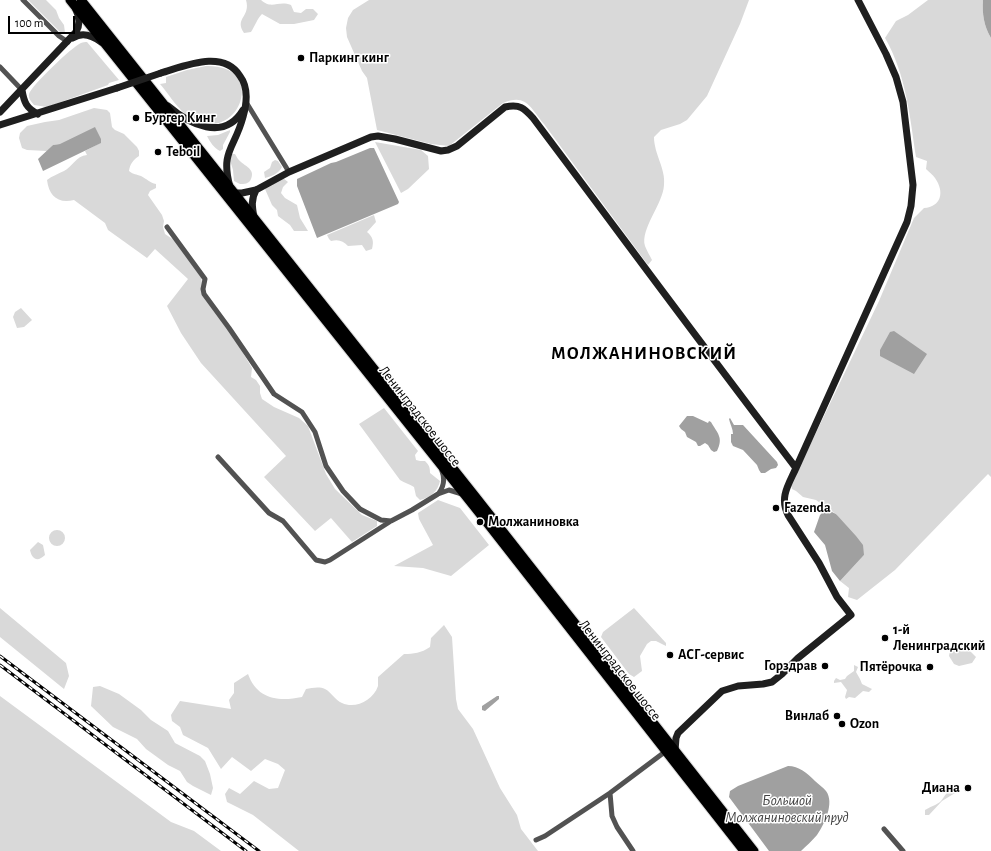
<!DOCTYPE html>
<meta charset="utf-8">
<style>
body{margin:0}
#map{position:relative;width:991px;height:851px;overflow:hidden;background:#fff;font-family:"Alegreya Sans",sans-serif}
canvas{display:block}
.scale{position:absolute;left:8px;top:16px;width:67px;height:18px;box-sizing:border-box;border:2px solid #000;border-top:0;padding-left:5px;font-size:12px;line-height:14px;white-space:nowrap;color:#000;-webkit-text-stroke:3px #fff;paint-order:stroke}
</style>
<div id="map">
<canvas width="991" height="851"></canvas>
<div class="scale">100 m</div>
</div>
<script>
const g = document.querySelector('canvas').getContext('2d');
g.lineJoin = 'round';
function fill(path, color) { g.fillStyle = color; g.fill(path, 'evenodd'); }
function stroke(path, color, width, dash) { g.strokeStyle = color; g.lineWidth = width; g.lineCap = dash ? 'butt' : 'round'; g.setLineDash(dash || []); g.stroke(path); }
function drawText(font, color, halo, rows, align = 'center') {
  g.font = font + ' "Alegreya Sans",sans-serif'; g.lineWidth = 3; g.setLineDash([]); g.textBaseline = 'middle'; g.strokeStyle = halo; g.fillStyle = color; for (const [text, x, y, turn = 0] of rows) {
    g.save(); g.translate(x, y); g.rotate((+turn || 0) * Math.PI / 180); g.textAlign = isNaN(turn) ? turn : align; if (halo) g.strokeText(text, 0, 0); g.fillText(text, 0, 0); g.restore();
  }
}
fill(new Path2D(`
 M28,0H46L56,10L59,18L64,25L65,33H61Z
 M246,0H261C272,10 278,0 291,5L294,12L301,13L306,9H313L318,14L314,20L294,24H280L262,14C257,19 255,26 251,32L244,33C234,18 251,17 246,0Z
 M369,0H749L740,24L707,96L687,120L680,124L661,130L654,137C654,154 666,169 664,185C663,204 640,229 645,246C647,251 650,256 652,260L648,265L544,124C530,107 526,93 503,103L449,146L431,144L377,130L367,78L362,71L347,37L346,28L348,18L353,10Z
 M928,0H983C982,14 984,26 991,38V477L988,474L895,570L857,600L848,597L849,588L840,581L864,555L836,514L816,500L803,497L796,491L792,489L791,485L879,301L914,218L924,208C941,207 945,192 935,178C933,175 929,172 926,169L927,161L916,157C910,117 906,74 885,38L896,21L908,15Z
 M87,42L119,80L109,83L108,85L47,107L34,105C32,102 28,99 29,94C31,86 73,46 81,43C83,42 85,42 87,42Z
 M206,66C273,64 235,155 184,113C175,105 168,93 160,84L166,83V77L187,70Z
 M94,108L107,110L110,113L112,127L115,130L124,134L137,147L139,151V156C133,160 130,164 129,171C134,175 136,174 141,176C147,179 150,183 156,184V188L150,191L148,195L162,215L164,221L163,227L165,234L174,240L201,277C203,284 200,289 203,295L237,343L252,368L251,377L256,380L260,386V393L262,399L274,407L299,418L308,426L326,474L335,489L362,515L377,521V526L352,542L331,518L315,531L264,477L286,456L201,363L181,333L167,306L188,279L155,249L147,258L108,230L105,223L74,200C58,204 49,196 47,180C52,176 58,174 64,171C72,167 76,156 87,155L85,151L100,143L60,144L53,145L47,151L27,150L22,148L19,138L20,133L27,126L45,122L59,120Z
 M230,130V132L223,145V149L220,151C214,148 210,142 207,136L218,135Z
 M375,142L421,150L428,156L429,169L408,189L401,193Z
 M232,154H235C237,157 238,160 241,162C247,167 255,170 251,179C249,184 244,184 240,184L234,181L233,170L230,160Z
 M275,160L278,161L282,167C278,174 272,176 265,178L264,172L270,168L272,162Z
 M283,178L288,182L283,187L281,193L285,198L297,205L300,218L308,231H294L290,225L278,216L277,210L272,205L265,189L270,184Z
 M374,215L376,222L367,232C373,237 374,241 372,249L366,251L362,245L348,246C343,241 339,239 331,241L329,239L327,235Z
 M21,308L32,320L24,327L17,328L13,317L15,312Z
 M384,408L418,451L415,455L416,460L420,461H425C429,465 430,467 430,473L440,481C438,491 430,498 420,500L416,496L414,487C409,484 405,483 400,480L359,424Z
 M438,500L460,508L489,545L451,576L423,568L394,566L433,545L419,519L418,513Z
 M49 538a8 8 0 1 1 16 0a8 8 0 1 1-16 0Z
 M38,542L43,545L45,555C38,562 32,560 30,550Z
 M0,608L66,663L69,676L64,689L0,637Z
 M634,608L666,643V646L656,641H651L647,644L640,656L642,671L634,677L629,674L601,637L603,632Z
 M444,625L452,637L456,699L458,709L473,729L500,788L517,815L521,829L538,851H299L253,815L227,802L225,794L229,788L240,794L254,781L269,789L278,788L285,770L278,764L265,759L251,771L232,757L221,769L208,748L183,735L180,727L172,721L171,715L180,701L231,709L229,700L234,693V683L248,674C257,699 278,702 302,697L306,689C312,688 319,686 325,689C331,692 335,700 342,703C355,709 373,701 378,686C378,684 378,680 378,677L404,654C414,654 421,653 430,647L431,638Z
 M960,642H965L968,649L976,657L972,663L959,666L954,664L949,656C950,649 954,645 960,642Z
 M854,665L858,667L856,672L860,679L862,684L872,689L869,692L863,691L855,698L849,697L846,699L845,697L847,690L841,682L834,683V681L836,678L840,680L845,679L847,676L854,671Z
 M100,686L119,694L141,710L151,720L168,731L175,743L200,756L205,761L210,774L213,788L211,795L193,786L187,782L180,771L168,765L146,749L137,739L113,727L91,706L93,687Z
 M0,696L171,822L194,831L221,851H0Z
 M951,790L955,793L942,801L929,815H925V810C928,808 938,804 940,802C944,798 946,792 951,790Z`), '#d9d9d9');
fill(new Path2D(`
 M983,0H991V38C984,26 982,14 983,0Z
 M95,127L101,139V143L43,171L38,159L53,145L60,144Z
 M370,148H374L399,202L398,204L317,238L297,186V179L331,163L336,162Z
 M894,331L927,354L914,374L880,356V350L890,332Z
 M687,416H693L708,423L709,421L711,422C717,433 724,437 717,451L714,452L711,450L708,445L705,443L700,446H698L696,442L687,437L685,432L681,429L679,426Z
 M730,418L734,425H743L777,462L778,465L776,468L771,469L765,473H761L759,470L757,465L743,450L733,446L731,442V434H733C733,429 730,424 729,419Z
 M826,509L836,514L856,536L863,545L864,555L840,581L832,571L825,545L814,532L820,515Z
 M497,696H499V699L485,711L482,710V706Z
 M788,766C799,766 807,773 815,781C818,784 823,787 826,791C835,803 824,825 817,835C812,841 806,846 801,851H769L729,797L730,791L738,786Z`), '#a0a0a0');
const highway = new Path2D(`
 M70,0L484,519L744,851
 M81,0L475,496L754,851`);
stroke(highway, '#dbdbdb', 11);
stroke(new Path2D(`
 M23,0L59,36L68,42
 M0,67L22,90
 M246,102L289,172
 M167,227L205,279L203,289L204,294L229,328L274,394L302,412L315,432L326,466L343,491L360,509L381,520L391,521
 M218,457L269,513L283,521L316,560L325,562L330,560L391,521L412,510L438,494L449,490L462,494
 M439,493C444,486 445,479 442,471
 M610,793L612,816L617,827L633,851
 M884,829L903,851
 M536,840L545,836L610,793L666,751`), '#525252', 5);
stroke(new Path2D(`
 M73,38C83,31 93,36 101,42
 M161,73C185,66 223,49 240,76C249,88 247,103 243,117C235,148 220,151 230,187
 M22,90C24,102 26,108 38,114
 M168,106C189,124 224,142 243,110
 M0,112L76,32C80,25 80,18 76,10
 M0,125L117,88
 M233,193H242L256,190L289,172L371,137L378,136L395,139L441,151L448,150L457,146L505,107C520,104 524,108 533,118C621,235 707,352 796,468
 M254,217C252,207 251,199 256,190
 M675,751L676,738L678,733L722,691L738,686L763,684L772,682L782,674L798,658L851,615L837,597L819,563L788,515C779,497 789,484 796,468L907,222L911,206L913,185L903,102L896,77L886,54L858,0`), '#1f1f1f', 7);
stroke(highway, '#000', 9);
const rail = new Path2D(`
 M0,656L259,851
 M0,665L246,851`);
stroke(rail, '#000', 3);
stroke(rail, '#fff', 1.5, [4.5]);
stroke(new Path2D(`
 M117,88L161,73`), '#1f1f1f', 7);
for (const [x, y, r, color] of [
 [301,58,4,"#000"],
 [136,118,4,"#000"],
 [158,152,4,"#000"],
 [776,508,4,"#000"],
 [480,522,4,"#000"],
 [885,638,4,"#000"],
 [670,655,4,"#000"],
 [825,666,4,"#000"],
 [930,667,4,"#000"],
 [837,716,4,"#000"],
 [842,724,4,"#000"],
 [968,788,4,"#000"]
]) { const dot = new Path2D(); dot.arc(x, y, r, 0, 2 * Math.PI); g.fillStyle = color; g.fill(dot); stroke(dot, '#fff', 1.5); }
drawText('bold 14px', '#000', '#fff', [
 ["Паркинг кинг",309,58],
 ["Бургер Кинг",144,118],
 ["Teboil",166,152],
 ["Fazenda",784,508],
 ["Молжаниновка",488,522],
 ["1-й",893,630],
 ["Ленинградский",893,646],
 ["АСГ-сервис",678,655],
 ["Горздрав",817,666,"right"],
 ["Пятёрочка",922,667,"right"],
 ["Винлаб",829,716,"right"],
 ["Ozon",850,724],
 ["Диана",960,788,"right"]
], 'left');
drawText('14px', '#000', '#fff', [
 ["Ленинградское шоссе",420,416,52],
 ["Ленинградское шоссе",620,670,52]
]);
drawText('italic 15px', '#414141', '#fff', [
 ["Большой",787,800],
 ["Молжаниновский пруд",787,817]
]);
g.letterSpacing = '1px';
drawText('bold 18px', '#000', '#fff', [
 ["МОЛЖАНИНОВСКИЙ",644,354]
]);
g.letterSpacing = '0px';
</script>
